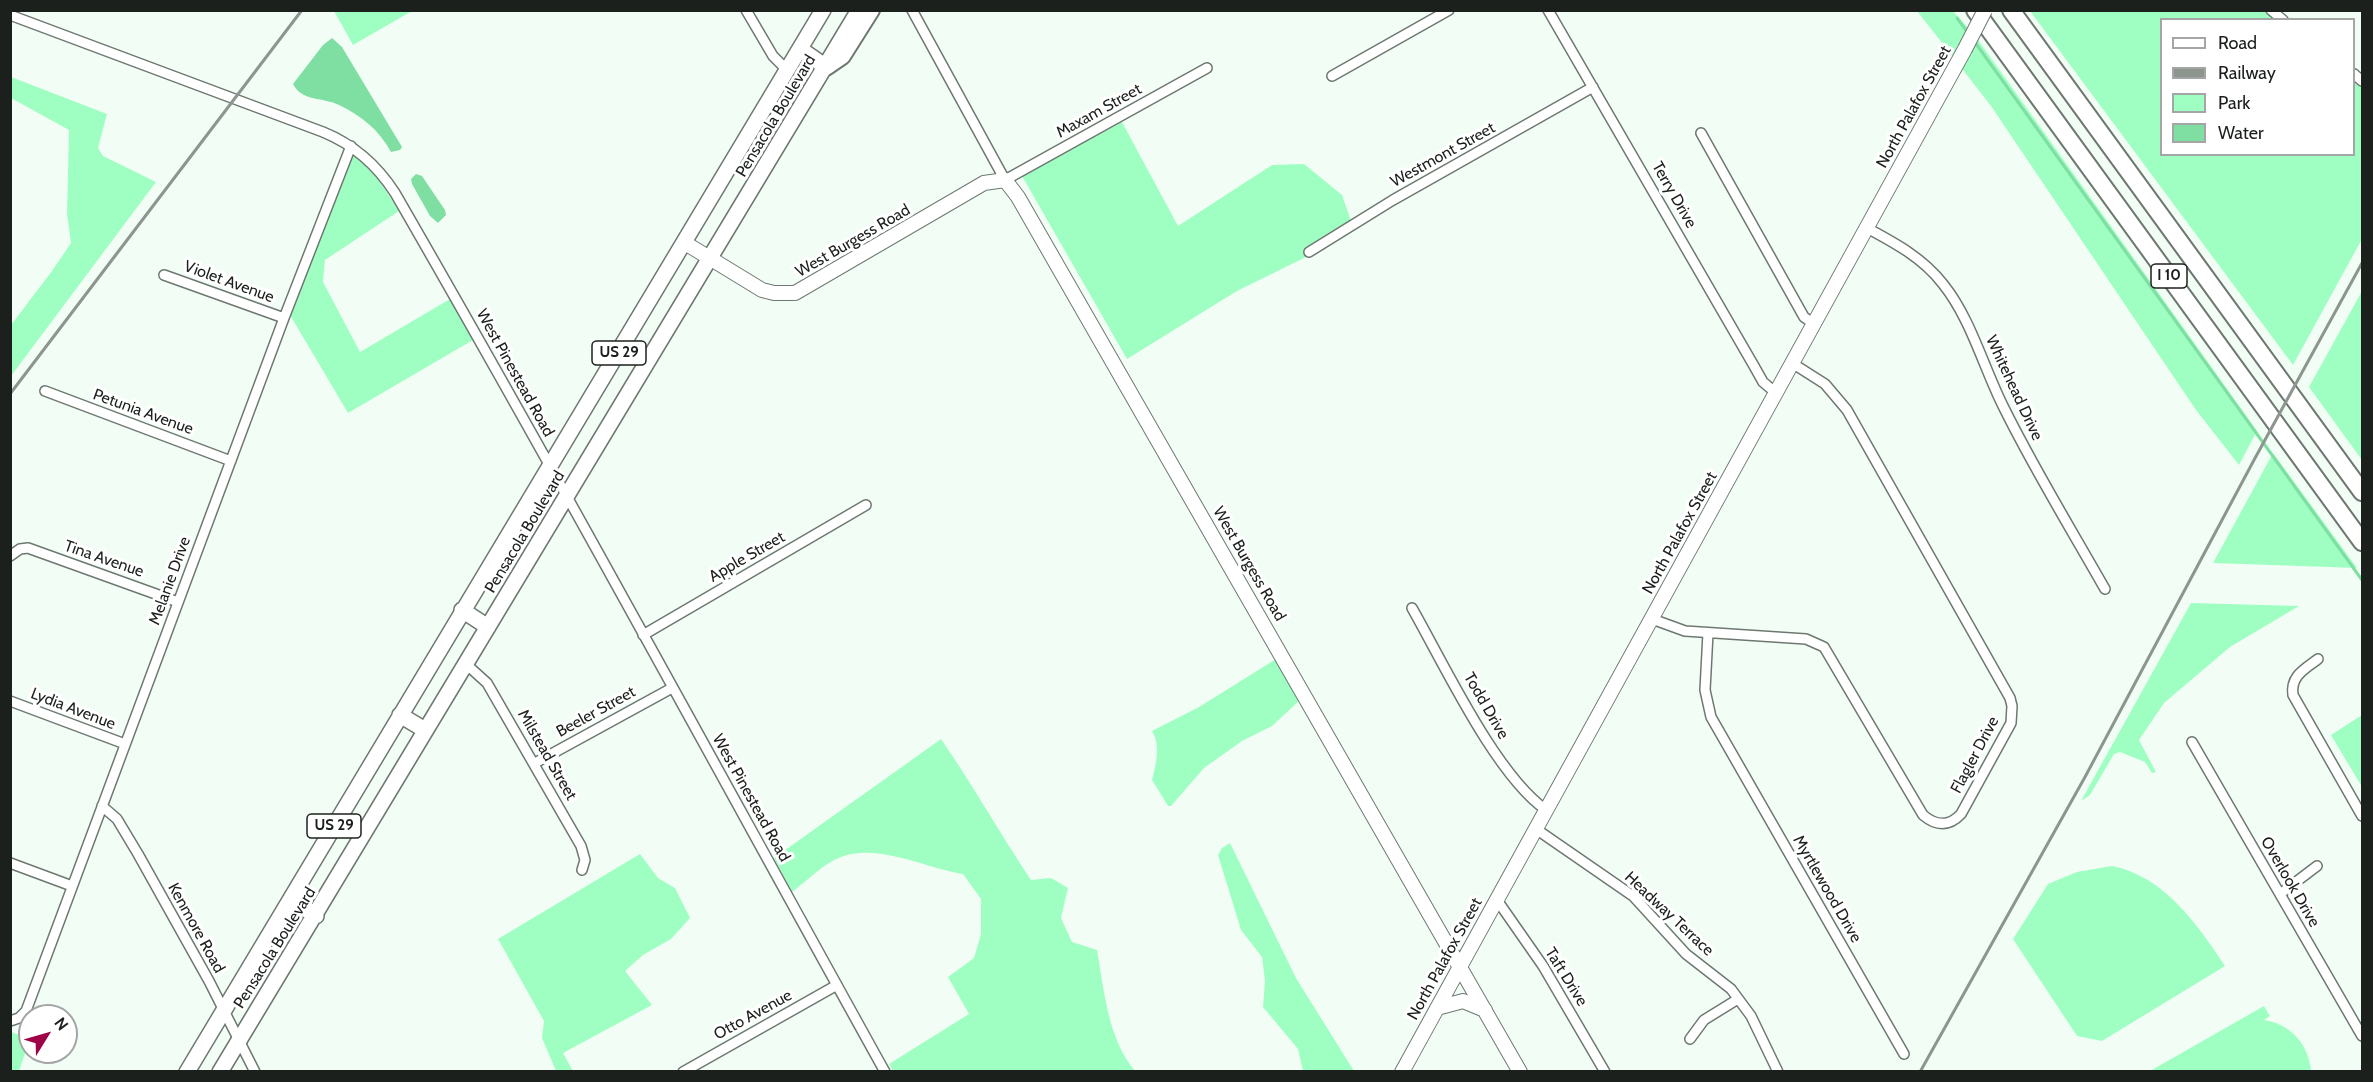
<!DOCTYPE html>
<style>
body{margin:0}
#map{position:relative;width:2373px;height:1082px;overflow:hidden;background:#f2fef5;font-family:Cabin,sans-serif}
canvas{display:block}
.frame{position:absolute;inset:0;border:12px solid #1c201d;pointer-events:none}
.legend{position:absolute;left:2160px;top:18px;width:195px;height:138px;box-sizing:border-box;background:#fff;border:2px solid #a4a6a5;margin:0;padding:8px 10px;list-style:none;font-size:18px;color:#1c201d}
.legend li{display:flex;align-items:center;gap:12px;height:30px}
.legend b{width:30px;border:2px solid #a4a6a5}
.north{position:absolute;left:18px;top:1004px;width:60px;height:60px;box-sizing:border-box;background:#fff;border:2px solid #a4a6a5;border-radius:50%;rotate:53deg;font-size:16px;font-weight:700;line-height:24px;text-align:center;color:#1c201d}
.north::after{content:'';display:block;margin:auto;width:21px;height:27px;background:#9e0348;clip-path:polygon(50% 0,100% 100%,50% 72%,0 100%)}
</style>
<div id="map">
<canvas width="2373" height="1082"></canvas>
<div class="frame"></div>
<ul class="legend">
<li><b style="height:8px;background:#fff"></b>Road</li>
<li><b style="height:8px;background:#8d958f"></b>Railway</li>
<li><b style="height:16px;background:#9fffc2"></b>Park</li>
<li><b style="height:16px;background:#7fdfa3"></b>Water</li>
</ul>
<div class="north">N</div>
</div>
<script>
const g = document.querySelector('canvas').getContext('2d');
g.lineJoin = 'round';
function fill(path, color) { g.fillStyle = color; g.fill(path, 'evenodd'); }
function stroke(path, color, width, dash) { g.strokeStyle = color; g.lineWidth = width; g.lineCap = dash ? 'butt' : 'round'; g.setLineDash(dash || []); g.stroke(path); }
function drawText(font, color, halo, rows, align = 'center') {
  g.font = font + ' Cabin,sans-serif'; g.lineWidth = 6; g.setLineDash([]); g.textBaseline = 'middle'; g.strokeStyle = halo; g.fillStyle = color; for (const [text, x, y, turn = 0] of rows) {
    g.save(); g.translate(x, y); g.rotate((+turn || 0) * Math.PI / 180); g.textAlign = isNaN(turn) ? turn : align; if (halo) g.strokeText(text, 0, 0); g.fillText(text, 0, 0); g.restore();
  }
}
fill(new Path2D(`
 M2262,10L2274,19L2162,20V154H2354V81L2362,87V239L2293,365L2030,11Z
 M334,11H412L353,45Z
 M1917,11H1953L1970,30L1954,58Z
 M1976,37L2257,431L2239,465L2196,410L1991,106L1960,66Z
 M11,77L107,114L98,148L103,156L156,182L11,376V325L52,271L71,243L67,214L69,130L11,98Z
 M1122,122L1178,226L1272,165L1304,164L1342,195L1351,221L1303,251L1306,257L1237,291L1127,359L1022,176Z
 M352,153L375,174L399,211L325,260L323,282L360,352L450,299L473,340L348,413L290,315Z
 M2362,291V460L2309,387Z
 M2273,453L2357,568L2213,563Z
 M2191,603L2299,606L2230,647L2164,703L2139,740L2156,772L2152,773L2145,762L2120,752L2114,754L2090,795L2081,801Z
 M1276,659L1299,701L1272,726L1242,741L1204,768L1171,806H1168L1152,780C1156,764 1161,746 1152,731L1199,707Z
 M2362,715V787L2331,735Z
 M941,739C973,785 1000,834 1031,880L1051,878L1068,888L1061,918L1072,942L1097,950C1104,990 1108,1039 1135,1071H893L889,1064L969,1014L948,977L974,958L981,934V899L963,874C925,868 878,843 841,857C824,863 807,881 792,892L774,858Z
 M1230,843L1296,978L1354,1071H1303L1298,1049L1263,1007L1265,981L1262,957L1241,930L1218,855L1222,848Z
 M640,854L658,878L675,888L690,918L671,939L643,955L625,971L652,1005L563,1053L573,1071H556L542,1038L544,1021L498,939Z
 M2112,866C2164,876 2198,925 2225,966L2102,1041L2077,1036L2013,939L2048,884L2077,872Z
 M2264,1006L2270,1016L2264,1020C2291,1024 2309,1045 2311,1071H2150Z
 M11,1032L30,1039L19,1071H11Z`), '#9fffc2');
fill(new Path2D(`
 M332,38L342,47L402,147L400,150L391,152C379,130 362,116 339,105C324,97 302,102 293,84L323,45Z
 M416,174L422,176L445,210L446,215L438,223L430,216L412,184L411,179Z`), '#7fdfa3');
stroke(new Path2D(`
 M1957,18L1968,33
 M1974,41L2362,580`), '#7fdfa3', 3);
const street = new Path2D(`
 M746,10L773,56L788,71
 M912,10L1005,180L1207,68
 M1548,10L1754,366L1763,382L1776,393
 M2271,10L2283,20
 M10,15L323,132C355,145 377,165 395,193C563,484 722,778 885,1072
 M2354,74L2362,81
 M1332,76L1449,10
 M1701,133L1804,317L1814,324
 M1867,228C1895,243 1923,258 1943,284C1971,319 1983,366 2003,406C2034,469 2071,529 2105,589
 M1309,252L1393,200L1593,87
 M164,275L284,318
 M45,391L231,461
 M10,556L20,549L28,548L178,602
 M1412,608C1444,664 1495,774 1546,810
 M1652,619L1685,631L1806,639L1824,647L1923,815C1936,826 1949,827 1961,814L2011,723L2012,706L2010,698L1847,410L1825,384L1792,363
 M1708,633L1705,690L1711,717L1904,1054
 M643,635L866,505
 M2318,659C2305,669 2290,676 2293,695L2362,816
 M466,664L487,683L581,846L585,860L582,870
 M10,701L125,744
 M2192,742L2362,1036
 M535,763L672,688
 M102,806L117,819L138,854L209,981L255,1072
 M1536,829L1633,896L1686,954L1731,989L1751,1016L1778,1072
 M10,863L72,886
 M2280,894L2317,866
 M1497,900L1543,966L1605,1072
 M10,1021L19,1018L26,1011L284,318L351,146
 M1690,1039L1704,1020L1738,999
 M683,1072L837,985`);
const secondary = new Path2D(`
 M685,243L762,290L774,293H795L984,183L1005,180L1018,197L1520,1072
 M1437,1008L1463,1001L1485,1010
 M1402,1072L1965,49`);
const primary = new Path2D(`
 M800,49L826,67
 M462,610L488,627
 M400,715L425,730
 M291,899L316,916
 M187,1072L823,10
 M220,1072L859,10`);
const highway = new Path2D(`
 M1975,10L2362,542
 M2011,10L2362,492
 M826,67L842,56L871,10`);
stroke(street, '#6e7871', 12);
stroke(secondary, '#6e7871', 16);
stroke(primary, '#6e7871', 18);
stroke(highway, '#6e7871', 20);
stroke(street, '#fff', 9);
stroke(secondary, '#fff', 14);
stroke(primary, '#fff', 15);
stroke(highway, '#fff', 16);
stroke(new Path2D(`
 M10,394L302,10
 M1920,1072L2085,777L2254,460L2362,263`), '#8d958f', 3);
const secondaryBridge = new Path2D(`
 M1965,49L1985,10`);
stroke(secondaryBridge, '#6e7871', 16, []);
stroke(secondaryBridge, '#fff', 14);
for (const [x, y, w] of [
 [2169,276,36],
 [619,353,54],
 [334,826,54]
]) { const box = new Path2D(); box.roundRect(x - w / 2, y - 12, w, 24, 4.5); g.fillStyle = '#fff'; g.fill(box); stroke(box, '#1c201d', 1.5); }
drawText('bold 15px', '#1c201d', null, [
 ["I 10",2169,276],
 ["US 29",619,353],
 ["US 29",334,826]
]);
drawText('16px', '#1c201d', '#fff', [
 ["North Palafox Street",1914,107,-61],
 ["Maxam Street",1099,111,-29],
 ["Pensacola Boulevard",776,116,-59],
 ["Westmont Street",1443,155,-29],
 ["Terry Drive",1674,195,60],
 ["West Burgess Road",853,241,-30],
 ["Violet Avenue",229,282,20],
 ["West Pinestead Road",515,373,61],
 ["Whitehead Drive",2014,388,65],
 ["Petunia Avenue",143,412,20],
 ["Pensacola Boulevard",525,532,-59],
 ["North Palafox Street",1680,533,-61],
 ["Apple Street",747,557,-30],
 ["Tina Avenue",104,559,19],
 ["West Burgess Road",1249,564,60],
 ["Melanie Drive",170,581,-70],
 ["Todd Drive",1486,706,60],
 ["Lydia Avenue",73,709,21],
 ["Beeler Street",596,712,-29],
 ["Milstead Street",547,755,60],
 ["Flagler Drive",1975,755,-62],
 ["West Pinestead Road",751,798,61],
 ["Overlook Drive",2290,882,60],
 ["Myrtlewood Drive",1827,889,60],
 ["Headway Terrace",1669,914,43],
 ["Kenmore Road",196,928,61],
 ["Pensacola Boulevard",275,948,-58],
 ["North Palafox Street",1445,959,-61],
 ["Taft Drive",1566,977,58],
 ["Otto Avenue",753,1015,-29]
]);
</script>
